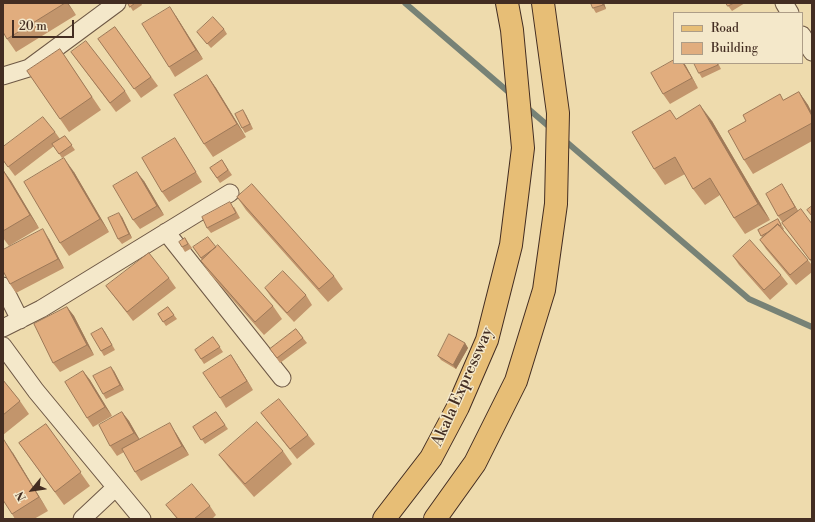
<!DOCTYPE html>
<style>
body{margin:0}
#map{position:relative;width:815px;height:522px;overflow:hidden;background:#eedbad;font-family:"Libre Bodoni",serif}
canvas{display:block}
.frame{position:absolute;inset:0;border:4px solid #432d22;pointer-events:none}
.legend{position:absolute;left:673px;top:12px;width:130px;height:52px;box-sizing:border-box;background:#f4e8ca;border:1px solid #ad9d87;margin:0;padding:5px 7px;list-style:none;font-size:12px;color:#432d22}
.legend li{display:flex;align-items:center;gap:8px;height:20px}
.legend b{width:20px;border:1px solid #ad9d87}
.north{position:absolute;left:12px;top:470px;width:40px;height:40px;-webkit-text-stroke:3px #f4e8ca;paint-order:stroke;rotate:241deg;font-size:11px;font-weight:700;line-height:16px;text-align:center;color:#432d22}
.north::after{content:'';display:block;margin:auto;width:14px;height:18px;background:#432d22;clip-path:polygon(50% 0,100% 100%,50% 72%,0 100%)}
.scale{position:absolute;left:12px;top:20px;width:62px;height:18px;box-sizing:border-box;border:2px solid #432d22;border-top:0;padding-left:5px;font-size:12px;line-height:14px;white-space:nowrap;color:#432d22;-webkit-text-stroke:3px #f4e8ca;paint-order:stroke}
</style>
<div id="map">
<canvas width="815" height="522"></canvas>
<div class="frame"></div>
<ul class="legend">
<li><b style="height:5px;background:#e7be76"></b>Road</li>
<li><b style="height:11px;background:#e1ad7e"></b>Building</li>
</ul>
<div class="north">N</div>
<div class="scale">20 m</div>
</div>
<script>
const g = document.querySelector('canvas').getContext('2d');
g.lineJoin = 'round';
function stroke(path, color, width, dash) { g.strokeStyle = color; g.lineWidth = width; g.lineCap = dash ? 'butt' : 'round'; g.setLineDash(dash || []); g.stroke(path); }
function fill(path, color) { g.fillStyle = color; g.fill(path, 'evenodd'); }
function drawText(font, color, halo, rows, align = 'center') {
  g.font = font + ' "Libre Bodoni",serif'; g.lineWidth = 3; g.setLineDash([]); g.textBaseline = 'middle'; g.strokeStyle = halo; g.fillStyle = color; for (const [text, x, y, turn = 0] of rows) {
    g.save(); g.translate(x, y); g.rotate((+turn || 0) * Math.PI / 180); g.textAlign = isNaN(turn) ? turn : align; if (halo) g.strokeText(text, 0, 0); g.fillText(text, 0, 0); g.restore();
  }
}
stroke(new Path2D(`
 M405,3L512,95
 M525,106L553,130
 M563,139L749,299L812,327`), '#778276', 6);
const minor = new Path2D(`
 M784,3L790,13
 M802,35L812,52
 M3,76L29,68L117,3
 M166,232L282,378
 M3,286L20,320
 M3,328L41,309L230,193
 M3,346L36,391L142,519
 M82,519L115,488`);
const primary = new Path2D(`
 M384,519L431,458L458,407L487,340L511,245L523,148L512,30L507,3
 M435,519L475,463L516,381L544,290L556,204L558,113L543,3`);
stroke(minor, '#6e5845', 19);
stroke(primary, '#432d22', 24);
stroke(minor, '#f4e8ca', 17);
stroke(primary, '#e7be76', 22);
fill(new Path2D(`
 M3,3H68L76,15L16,52L7,39Z
 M128,3H141L142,5L133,11Z
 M604,3L606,9L596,13L593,8Z
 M726,3H745L732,11Z
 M176,16L203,59L175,77L169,67Z
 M115,27L158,86L141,98L98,39Z
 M224,29L227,34L211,48L197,32Z
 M60,49L101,110L69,132L27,71Z
 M71,52L125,91L131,101L116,112Z
 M674,63H684L698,88L670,104L663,94Z
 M718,63L721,69L702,78L699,73Z
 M207,75L216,88L246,137L213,157L204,144Z
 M799,92L808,105L812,113V141L753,174L744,160L784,100Z
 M246,115L253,129L245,133L242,128Z
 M676,119L712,121L770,220L745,234L734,218L720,195L705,205L693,189L685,174L665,185L654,169Z
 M55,132L60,139L65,136L75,150L62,158L54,146L15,176L3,160V147Z
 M181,147L202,182L169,202L162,192Z
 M222,160L232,175L220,183L210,168Z
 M3,170L11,181L39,228L9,246L3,238Z
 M74,172L109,232L69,256L60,243Z
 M144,181L164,215L140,229L133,220Z
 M782,184L788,194L798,211L812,224V263L789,232L778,216Z
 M237,197L334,276L343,289L328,302L246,210Z
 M234,207L240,218L211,233L207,228Z
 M122,217L132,238L122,244L118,239Z
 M778,219L784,229L783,230L812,265V272L796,285L766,249L760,240L762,237L758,230Z
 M185,238L192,248L185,252L182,247Z
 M49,239L64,268L16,293L10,284Z
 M193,247H216L273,306L282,319L264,335L210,274L201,261L202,260Z
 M733,256L781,275L788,284L770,300L739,265Z
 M169,278L176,288L133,321L106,286Z
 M265,288L306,295L312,305L294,322L271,297Z
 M67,307L74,316L94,355L60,372L53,363Z
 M168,307L177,319L166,326L158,314Z
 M102,328L115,350L104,356L101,351Z
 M296,329L307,343L280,363L270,349Z
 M213,337L223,352L204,364L195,350Z
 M465,343L468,348L456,369L441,360L438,356Z
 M237,364L253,390L226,408L220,398Z
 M83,371L90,380L112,416L93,427L87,418Z
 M114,371L124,390L106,399L103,394Z
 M3,380L20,401L29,414L3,435Z
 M122,412L129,421L140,440L176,433L189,455L141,481L135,472L124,452L117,456L110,446Z
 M216,412L228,429L205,444L193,427Z
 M261,413L308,435L315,444L297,459L268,422Z
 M46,424L90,486L64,505L19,443Z
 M283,451L292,464L254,497L229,468L219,455Z
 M13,453L48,511L34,519H15L12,514Z
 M166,505L210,506L216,515L212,519H177Z`), '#c2956c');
fill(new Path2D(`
 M67,3H68L76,15Z
 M602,3H604L606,9L603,5Z
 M170,7L176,16L203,59L196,50Z
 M683,63H684L686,66L698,88Z
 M207,75L216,88L246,137L237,124Z
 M799,92L808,105L812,113V116Z
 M700,105L712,121L770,220L758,204Z
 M243,110L246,115L253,129L250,124Z
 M64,158L74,172L109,232L100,219Z
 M3,170L11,181L39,228L30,215Z
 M137,172L144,181L164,215L157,206Z
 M782,184L788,194L801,216L795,207Z
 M119,213L122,217L132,238L129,234Z
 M43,229L49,239L64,268L58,259Z
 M67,307L74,316L94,355L87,345Z
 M102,328L105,332L115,350L112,345Z
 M465,343L468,348L456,369L453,365Z
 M231,355L237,364L253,390L247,381Z
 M111,367L114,371L124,390L120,385Z
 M83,371L90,380L112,416L105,407Z
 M122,412L129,421L141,442L134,433Z
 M170,423L176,433L189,455L182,446Z
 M4,440L13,453L48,511L39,497Z`), '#9e7958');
const building = new Path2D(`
 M3,3H65L7,39L3,32Z
 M128,3H135L130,7Z
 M591,3H602L603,5L593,8Z
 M726,3H734L728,6Z
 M170,7L196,50L169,67L142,24Z
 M213,17L224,29L207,44L197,32Z
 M115,27L151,77L134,89L98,39Z
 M86,41L125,91L110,103L71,52Z
 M60,49L92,97L60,119L27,71Z
 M674,60V63H683L692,78L663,94L651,73Z
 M694,63H717L718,65L699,73Z
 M207,75L237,124L204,144L174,95Z
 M799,92L812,116V123L744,160L728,131L746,121L743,115L780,94L783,100Z
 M700,105L758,204L734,218L710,178L693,189L675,157L654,169L632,132L670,110L676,119Z
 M243,110L250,124L242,128L235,114Z
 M43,117L55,132L8,167L3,160V147Z
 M65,136L72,145L59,154L52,144Z
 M175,138L196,172L162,192L142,158Z
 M64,158L100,219L60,243L24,182Z
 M222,160L228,170L217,178L210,168Z
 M3,170L30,215L3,231Z
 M137,172L157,206L133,220L113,186Z
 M252,184L334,276L319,289L237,197Z
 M782,184L795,207L778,216L766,194Z
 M230,202L236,213L207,228L202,217Z
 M812,206V216L807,210Z
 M801,209L812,224V258L810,260L782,223Z
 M119,213L129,234L118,239L108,218Z
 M778,219L781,225L779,226L778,224L770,231L761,236L758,230Z
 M778,224L808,260L790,275L760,240Z
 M43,229L58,259L10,284L3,271V250Z
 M208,237L216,247L201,258L193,247Z
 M185,238L188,244L182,247L179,242Z
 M750,240L781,275L764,290L733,256Z
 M218,245L273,306L255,322L201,261Z
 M149,253L169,278L127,312L106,286Z
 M283,271L306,295L287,313L265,288Z
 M67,307L87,345L53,363L34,324Z
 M168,307L174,315L163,322L158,314Z
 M102,328L112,345L101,351L91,334Z
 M296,329L303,338L277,358L270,349Z
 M449,334L465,343L453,365L438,356Z
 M213,337L220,347L201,359L195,350Z
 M231,355L247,381L220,398L203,373Z
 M111,367L120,385L103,394L93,376Z
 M83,371L105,407L87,418L65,382Z
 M3,380L20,401L3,415Z
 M279,399L308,435L290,449L261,413Z
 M122,412L134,433L110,446L99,425Z
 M216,412L225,425L201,440L193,427Z
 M257,422L283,451L245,484L219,455Z
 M170,423L182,446L135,472L122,449Z
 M46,424L81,472L55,492L19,443Z
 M4,440L39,497L12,514L3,500V441Z
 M192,484L210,506L194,519H178L166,505Z`);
fill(building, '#e1ad7e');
stroke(building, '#9e7958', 1);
drawText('16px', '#432d22', '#f4e8ca', [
 ["Akala Expressway",463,387,-66]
]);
</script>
